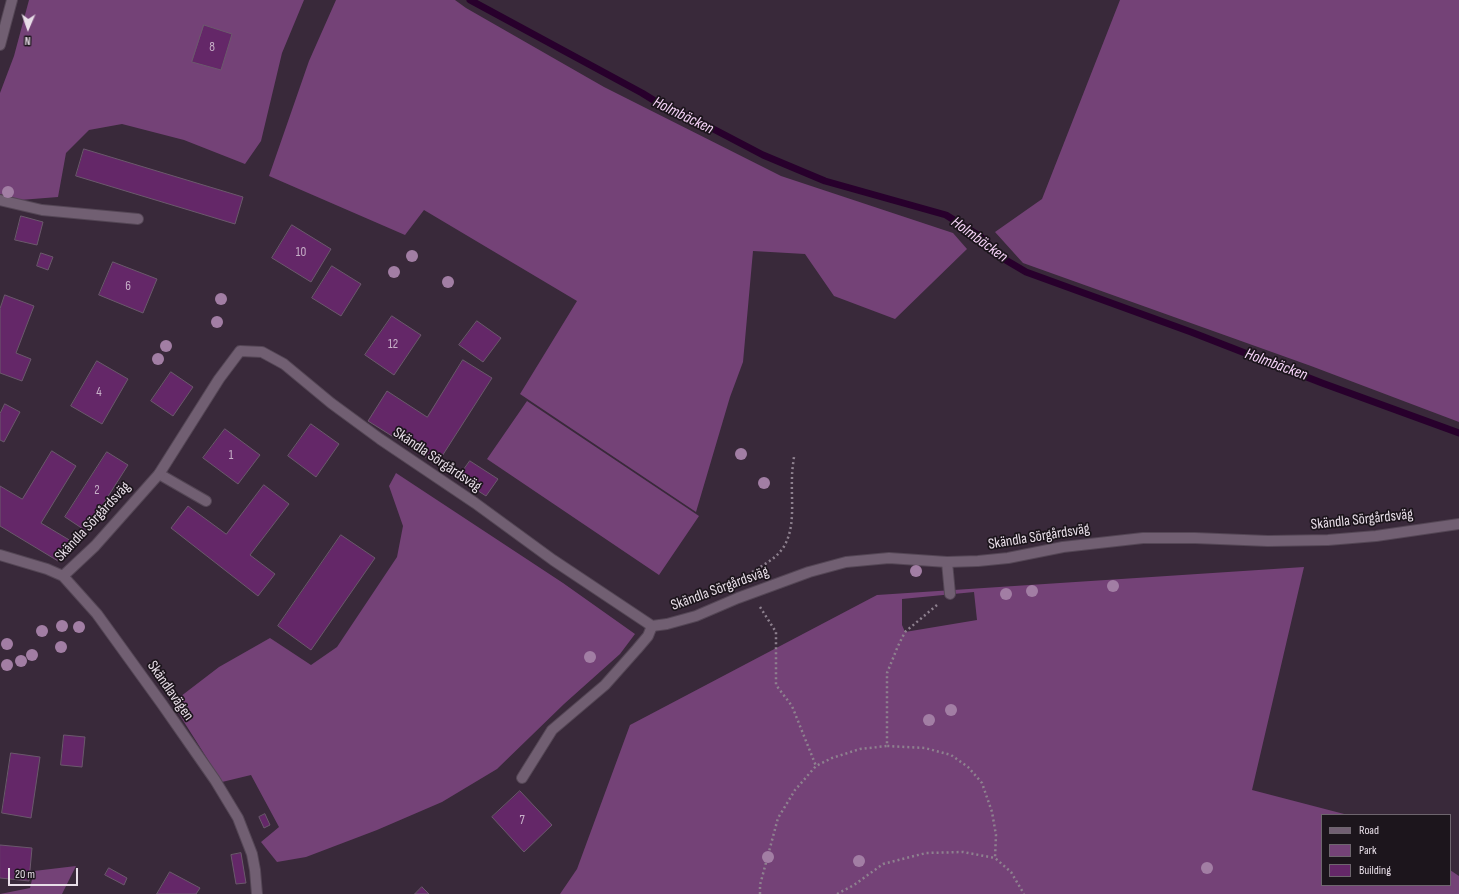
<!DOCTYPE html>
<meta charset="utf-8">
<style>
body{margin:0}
#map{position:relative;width:1459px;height:894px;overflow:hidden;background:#39293a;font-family:"Sofia Sans Condensed",sans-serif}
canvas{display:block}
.legend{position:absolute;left:1321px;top:814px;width:130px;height:72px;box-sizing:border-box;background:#1c151c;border:1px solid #6e656e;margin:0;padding:5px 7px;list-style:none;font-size:12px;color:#e8dee8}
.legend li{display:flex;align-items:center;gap:8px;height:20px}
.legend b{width:20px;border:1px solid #6e656e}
.north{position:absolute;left:8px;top:8px;width:40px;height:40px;-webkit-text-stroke:3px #1c151c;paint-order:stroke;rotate:182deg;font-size:11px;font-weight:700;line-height:16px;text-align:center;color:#e8dee8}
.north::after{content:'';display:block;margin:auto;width:14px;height:18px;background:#e8dee8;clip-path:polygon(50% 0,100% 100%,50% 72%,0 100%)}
.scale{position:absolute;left:8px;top:868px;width:70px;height:18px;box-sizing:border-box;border:2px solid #e8dee8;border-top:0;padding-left:5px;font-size:12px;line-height:14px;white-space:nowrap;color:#e8dee8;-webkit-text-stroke:3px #1c151c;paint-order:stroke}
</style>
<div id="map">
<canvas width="1459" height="894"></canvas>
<ul class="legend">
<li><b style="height:5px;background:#715f72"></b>Road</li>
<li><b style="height:11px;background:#744277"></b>Park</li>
<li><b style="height:11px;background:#642768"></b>Building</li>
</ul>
<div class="north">N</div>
<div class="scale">20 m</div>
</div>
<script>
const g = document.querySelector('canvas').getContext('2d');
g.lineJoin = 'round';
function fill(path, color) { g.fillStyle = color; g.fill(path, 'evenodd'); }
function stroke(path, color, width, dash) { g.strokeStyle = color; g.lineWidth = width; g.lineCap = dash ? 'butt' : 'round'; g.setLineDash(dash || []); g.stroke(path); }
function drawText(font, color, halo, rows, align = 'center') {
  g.font = font + ' "Sofia Sans Condensed",sans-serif'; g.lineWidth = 3.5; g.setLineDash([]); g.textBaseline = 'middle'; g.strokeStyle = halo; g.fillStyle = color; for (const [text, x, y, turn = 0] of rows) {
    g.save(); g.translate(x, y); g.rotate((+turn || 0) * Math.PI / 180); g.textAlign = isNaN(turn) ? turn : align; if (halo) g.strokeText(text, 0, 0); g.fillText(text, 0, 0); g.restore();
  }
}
fill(new Path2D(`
 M29,0H304L282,53L261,141L245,164L184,140L122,124L89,130L66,153L58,197L20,200L0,194V93L14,56Z
 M336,0H455L466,8L604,87L781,176L953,233L967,249L895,319L834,296L805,254L753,251L743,362L730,397L696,512L520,394L577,301L424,210L405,235L269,176L309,61Z
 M1120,0H1459V422L1311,366L1023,263L995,232L1042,199Z
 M527,401L699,516L659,575L487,459Z
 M396,473L563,583L635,634L620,654L564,704L497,769L442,802L377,830L306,857L277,862L261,842L279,827L251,775L222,782L172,703L219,667L270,638L311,665L337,647L397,557L403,526L389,486Z
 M1304,567L1252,790L1348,815H1322V885H1450V870L1459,876V894H560L577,869L630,725L877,595ZM974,592L977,620L905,632L902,625V599Z
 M76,866L62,894H0L30,888L34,871Z`), '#744277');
stroke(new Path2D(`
 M470,0L642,93L663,106L700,122L763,155L825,181L946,215L981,237L1004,259L1026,272L1191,332L1322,383L1459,433`), '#28002c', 7);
const building = new Path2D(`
 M204,25L232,34L221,70L192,62Z
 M84,149L243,197L235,224L76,176Z
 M21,216L43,222L37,245L15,240Z
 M292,225L331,249L311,282L272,258Z
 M41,253L53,257L48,270L37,266Z
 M113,262L157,279L143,313L99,295Z
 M332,266L361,284L341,316L312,298Z
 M5,295L34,306L16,353L31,359L22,381L0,373V309Z
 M392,316L421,335L394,375L365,355Z
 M477,321L501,338L483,362L459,345Z
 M463,360L492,378L437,464L368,421L387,391L427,417Z
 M97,361L128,379L102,424L71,406Z
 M171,372L193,387L173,416L151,401Z
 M5,404L20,412L4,442L0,440V414Z
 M311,424L339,444L316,477L288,456Z
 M225,429L260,455L238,484L203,458Z
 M52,451L76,466L41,523L71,541L58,561L0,526V486L22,499Z
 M107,452L128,465L86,531L65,517Z
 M470,461L498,479L486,496L458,478Z
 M264,485L289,504L250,555L275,574L258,596L171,528L188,506L226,534Z
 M341,535L375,558L311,650L278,626Z
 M64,735L85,737L82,767L61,765Z
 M11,753L40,757L31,818L2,813Z
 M520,791L552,825L524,852L492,817Z
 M265,814L270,825L264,828L259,817Z
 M0,845L32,848L29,881L0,878Z
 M241,853L246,883L236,884L231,855Z
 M109,868L127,878L124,885L105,875Z
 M170,872L200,888L196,894H157Z
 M422,887L429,894H415Z`);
fill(building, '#642768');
stroke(building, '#6b596c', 1);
const lane = new Path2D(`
 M0,200L42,210L138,219
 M159,474L206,501
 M947,562L950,594
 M522,778L552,730L605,685L637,649L648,636L652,626`);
const street = new Path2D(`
 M0,45L12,0
 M0,555L47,569L63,576L97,614L162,704L215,780L238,818L252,854L255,870L257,894
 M63,576L95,546L159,474L219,379L240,351L262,352L284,364L331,403L380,439L475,503L553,560L652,626L667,624L696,616L738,598L809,572L846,562L889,558L947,562L978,561L1008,558L1063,547L1143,538H1195L1268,541L1328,540L1376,536L1459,524`);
stroke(lane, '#544655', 12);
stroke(street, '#544655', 12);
stroke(new Path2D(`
 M748,575C760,566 774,561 783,548C796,528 791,501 792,478C792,471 793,464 794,457
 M937,605L905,632L898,646L887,673V746L925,748L951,755L968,767L982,783L992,812L996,835L995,858L1011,872L1024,894
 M760,607L776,632V685L792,706L816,766
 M760,894V885L778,818L795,790L816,766L832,758L860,749L887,746
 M837,894L854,885L883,864L926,853L963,852L995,858`), '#8e818f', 2.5, [2, 3]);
stroke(lane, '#715f72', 10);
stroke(street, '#715f72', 10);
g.fillStyle = '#a27ea4';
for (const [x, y] of [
 [8,192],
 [412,256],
 [394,272],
 [448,282],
 [221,299],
 [217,322],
 [166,346],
 [158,359],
 [741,454],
 [764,483],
 [916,571],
 [1113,586],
 [1032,591],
 [1006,594],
 [62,626],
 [79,627],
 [42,631],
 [7,644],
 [61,647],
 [32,655],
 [590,657],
 [21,661],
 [7,665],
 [951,710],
 [929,720],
 [768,857],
 [859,861],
 [1207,868]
]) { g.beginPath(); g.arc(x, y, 6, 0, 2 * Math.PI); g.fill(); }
drawText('13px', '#c7b0c8', null, [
 ["8",212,48],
 ["10",301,253],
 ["6",128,287],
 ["12",393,345],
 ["4",99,393],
 ["1",231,456],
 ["2",97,491],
 ["7",522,821]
]);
drawText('15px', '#e8dee8', '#1c151c', [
 ["Skändla Sörgårdsväg",437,460,34],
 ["Skändla Sörgårdsväg",1362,520,-6],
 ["Skändla Sörgårdsväg",93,522,-47],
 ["Skändla Sörgårdsväg",1039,537,-9],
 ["Skändla Sörgårdsväg",720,589,-20],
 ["Skändlavägen",170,691,55]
]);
drawText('italic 16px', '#f5d2f7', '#1c151c', [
 ["Holmbäcken",683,116,26],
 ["Holmbäcken",979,240,36],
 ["Holmbäcken",1276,365,20]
]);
</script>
